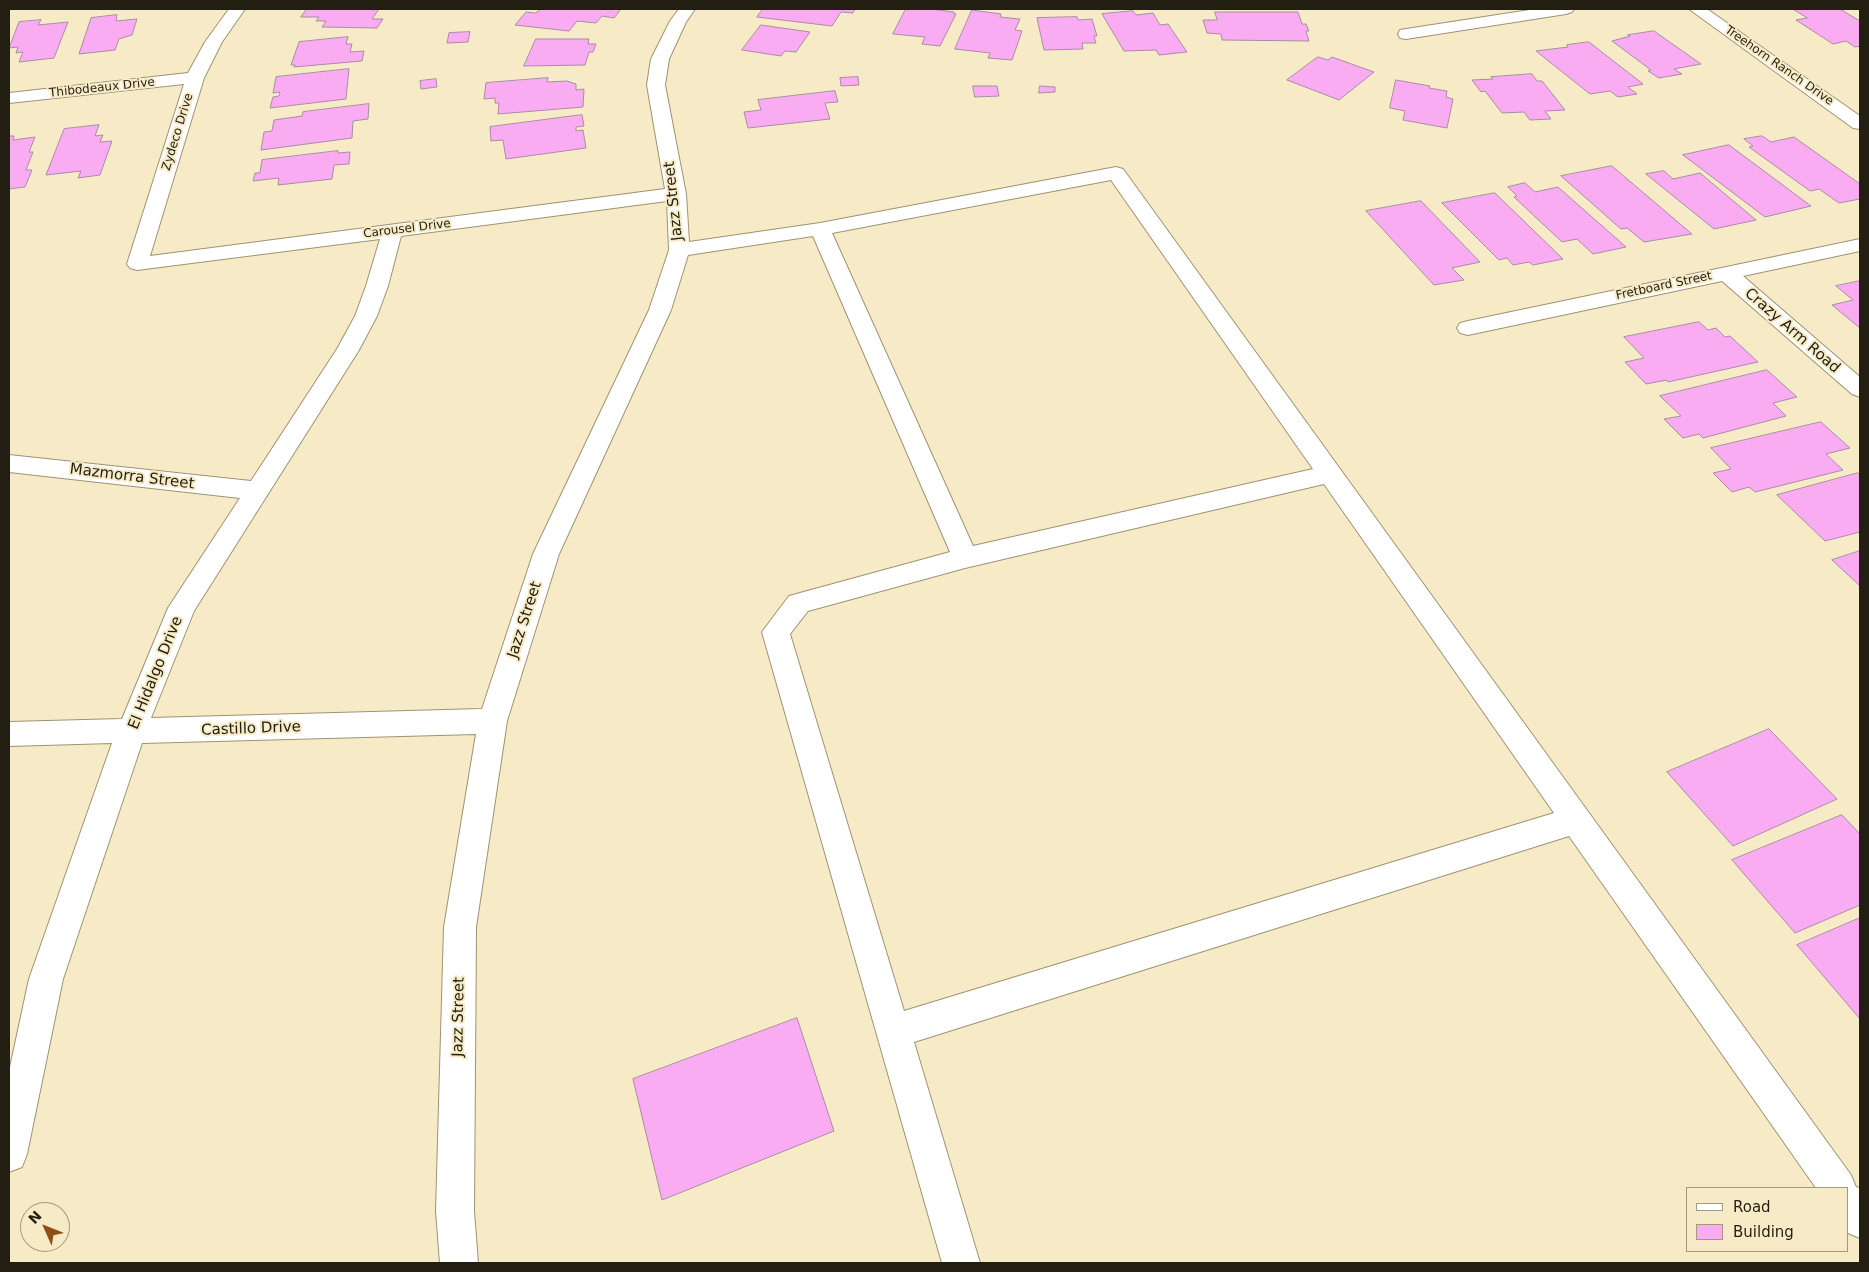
<!DOCTYPE html>
<style>
body{margin:0}
#map{position:relative;width:1869px;height:1272px;overflow:hidden;background:#f7ebc7;font-family:"DejaVu Sans",sans-serif}
canvas{display:block}
.frame{position:absolute;inset:0;border:10px solid #221e11;pointer-events:none}
.legend{position:absolute;left:1686px;top:1187px;width:162px;height:65px;box-sizing:border-box;background:#f7ebc7;border:1px solid #a2997e;margin:0;padding:6px 9px;list-style:none;font-size:15px;color:#221e11}
.legend li{display:flex;align-items:center;gap:10px;height:25px}
.legend b{width:25px;border:1px solid #a2997e}
.north{position:absolute;left:20px;top:1202px;width:50px;height:50px;box-sizing:border-box;background:#f7ebc7;border:1px solid #a2997e;border-radius:50%;rotate:314deg;font-size:14px;font-weight:700;line-height:20px;text-align:center;color:#221e11}
.north::after{content:'';display:block;margin:auto;width:18px;height:22px;background:#8f5017;clip-path:polygon(50% 0,100% 100%,50% 72%,0 100%)}
</style>
<div id="map">
<canvas width="1869" height="1272"></canvas>
<div class="frame"></div>
<ul class="legend">
<li><b style="height:6px;background:#fff"></b>Road</li>
<li><b style="height:14px;background:#faacf3"></b>Building</li>
</ul>
<div class="north">N</div>
</div>
<script>
const g = document.querySelector('canvas').getContext('2d');
g.lineJoin = 'round';
function fill(path, color) { g.fillStyle = color; g.fill(path, 'evenodd'); }
function stroke(path, color, width, dash) { g.strokeStyle = color; g.lineWidth = width; g.lineCap = dash ? 'butt' : 'round'; g.setLineDash(dash || []); g.stroke(path); }
function drawText(font, color, halo, rows, align = 'center') {
  g.font = font + ' "DejaVu Sans",sans-serif'; g.lineWidth = 4; g.setLineDash([]); g.textBaseline = 'middle'; g.strokeStyle = halo; g.fillStyle = color; for (const [text, x, y, turn = 0] of rows) {
    g.save(); g.translate(x, y); g.rotate((+turn || 0) * Math.PI / 180); g.textAlign = isNaN(turn) ? turn : align; if (halo) g.strokeText(text, 0, 0); g.fillText(text, 0, 0); g.restore();
  }
}
const building = new Path2D(`
 M307,9H379L372,19H383L377,28L322,27L326,21H316L319,17H301Z
 M542,9H621L614,18L602,16L596,23L577,21L569,31L515,25L526,12L535,13Z
 M763,9H855L853,13L841,12L832,26L757,17Z
 M906,9H931L954,12V14H956L940,46L922,44L925,37L893,34Z
 M1793,9H1840L1860,21V46L1855,47L1846,41L1833,44L1796,20L1807,18Z
 M972,10L1001,14L1000,17L1020,19L1015,30L1022,31L1012,60L988,58L990,53L955,49Z
 M1133,11L1136,15L1153,13L1160,25L1168,24L1187,52L1159,55L1156,50L1124,51L1102,14Z
 M1215,12H1298L1302,24H1306L1309,31H1306L1309,41L1222,40L1221,34L1207,33L1203,20H1217Z
 M117,15L116,21L137,19L132,35L119,39L115,50L79,54L91,18Z
 M1077,17L1078,20L1092,19L1097,36H1094L1096,43H1082L1083,49L1044,50L1037,18Z
 M41,20L38,25L68,22L54,58L19,62L23,52L16,53L18,47L9,48L19,22Z
 M761,25L810,32L796,52L785,51L781,56L742,50Z
 M1654,31L1701,64L1674,69L1682,74L1659,78L1648,71L1651,70L1612,41L1630,36L1628,35Z
 M470,32L468,42L447,43L449,33Z
 M348,37L346,44H352L350,52L364,51L362,61L294,67L295,65H291L299,42Z
 M536,39H589L588,44H596L593,52H589L585,65L524,66Z
 M1589,42L1643,84L1628,87L1637,94L1618,97L1610,91L1590,94L1536,51L1568,47L1567,45Z
 M1318,57L1328,60L1332,57L1374,72L1339,100L1287,80Z
 M349,69L346,99L270,108L273,97L279,96L280,92L273,93L276,77Z
 M1532,74L1537,81H1542L1565,110L1545,111L1551,119L1530,120L1524,112L1502,113L1485,91L1481,92L1472,80L1493,79L1491,77Z
 M858,77L859,85L841,86L840,78Z
 M548,78L547,82L567,81L576,84V90L584,89L583,107L498,114L499,103H495V98L484,99L486,83Z
 M436,79L437,87L421,89L420,81Z
 M1396,80L1430,86L1429,88L1447,91L1446,97L1453,99L1447,128L1403,120L1405,111L1390,108Z
 M973,86H997L999,96L975,97Z
 M1040,86L1055,87V92L1039,93Z
 M835,91L838,102L825,103L830,119L748,128L744,112L761,110L758,100Z
 M369,104L368,119L353,121L352,138L261,150L264,132L272,131L274,120L302,116L303,112Z
 M582,115L584,126L576,127V131L583,130L586,148L506,159L503,140L491,141L490,127Z
 M99,125L95,136L103,135L100,142L112,141L100,175L78,178L81,171L46,175L64,129Z
 M9,136H14L13,140L35,137L29,152H33L26,170H32L25,187L9,189Z
 M1762,136L1771,142L1794,137L1860,184V199L1839,203L1819,189L1810,191L1749,147L1753,146L1744,139Z
 M1729,145L1811,206L1765,217L1683,155Z
 M338,151V153L350,152L349,164L334,165L332,179L278,185L279,178L253,181L255,173H260L262,160Z
 M1612,166L1692,234L1644,242L1627,228L1621,229L1561,176Z
 M1664,171L1673,179L1700,173L1756,220L1714,229L1646,174Z
 M1525,183L1535,192L1558,187L1626,247L1593,254L1577,239L1562,242L1514,197L1517,196L1508,187Z
 M1495,193L1563,259L1533,265L1529,262L1513,265L1507,258L1499,260L1442,203Z
 M1421,201L1480,262L1452,268L1464,280L1434,285L1366,211Z
 M1860,281V328L1832,305L1853,300L1836,286Z
 M1699,322L1708,330L1716,328L1725,337L1730,336L1758,362L1668,382L1667,380L1646,384L1625,362L1644,358L1624,337Z
 M1767,370L1797,397L1773,403L1786,416L1703,438L1699,434L1683,438L1664,419L1681,416L1660,396Z
 M1821,422L1850,448L1826,454L1843,470L1755,492L1749,487L1732,492L1713,473L1731,469L1711,448Z
 M1858,473L1860,475V532L1825,541L1777,495Z
 M1860,551V586L1832,560Z
 M1769,729L1837,799L1733,846L1667,772Z
 M1842,815L1860,834V905L1795,933L1732,860Z
 M1860,918V1019L1797,945Z
 M797,1018L834,1131L662,1200L633,1079Z`);
fill(building, '#faacf3');
stroke(building, '#a88ca5', 1);
const minor = new Path2D(`
 M229,9H245L222,42L204,78L150,256L665,189L647,85L651,59L670,21L679,9H695L686,22L669,59L665,85L686,194L689,242L820,223L1116,167L1123,169L1851,1175L1856,1187L1860,1188V1238L1848,1233V1188H1816L1569,836L914,1042L980,1263H942L762,632L789,596L950,552L813,236L688,255L671,310L559,554L507,721L476,927L474,1211L478,1263H440L436,1211L444,927L476,734L142,743L63,979L27,1154L22,1167L9,1172V1072L29,979L112,743L9,746V722L122,719L168,608L240,498L9,472V455L251,481L337,349L355,316L366,286L380,239L137,270L130,268L127,264L184,84L9,103V93L188,73L205,42ZM1111,180L1313,469L973,546L832,233ZM667,201L669,250L649,310L533,554L482,709L151,718L194,611L359,350L377,316L388,286L401,236ZM1324,484L1554,813L904,1011L790,634L808,611L965,568Z
 M1536,9H1574L1572,12L1566,14L1406,39L1400,38L1398,34L1400,30L1406,29Z
 M1689,9H1707L1860,116V129L1853,128Z
 M1860,239V251L1743,276L1860,377V397L1852,394L1722,281L1468,335L1460,333L1457,328L1460,323L1468,321Z`);
stroke(minor, '#9e9372', 2);
fill(minor, '#fff');
drawText('12px', '#221e11', '#f7ebc7', [
 ["Treehorn Ranch Drive",1779,66,35],
 ["Thibodeaux Drive",102,88,-6],
 ["Zydeco Drive",178,132,-73],
 ["Carousel Drive",407,229,-7],
 ["Fretboard Street",1664,286,-12]
]);
drawText('15px', '#221e11', '#f7ebc7', [
 ["Jazz Street",674,201,-96],
 ["Crazy Arm Road",1792,331,41],
 ["Mazmorra Street",132,477,7],
 ["Jazz Street",525,620,-72],
 ["El Hidalgo Drive",156,673,-68],
 ["Castillo Drive",251,729,-2],
 ["Jazz Street",459,1017,-89]
]);
</script>
